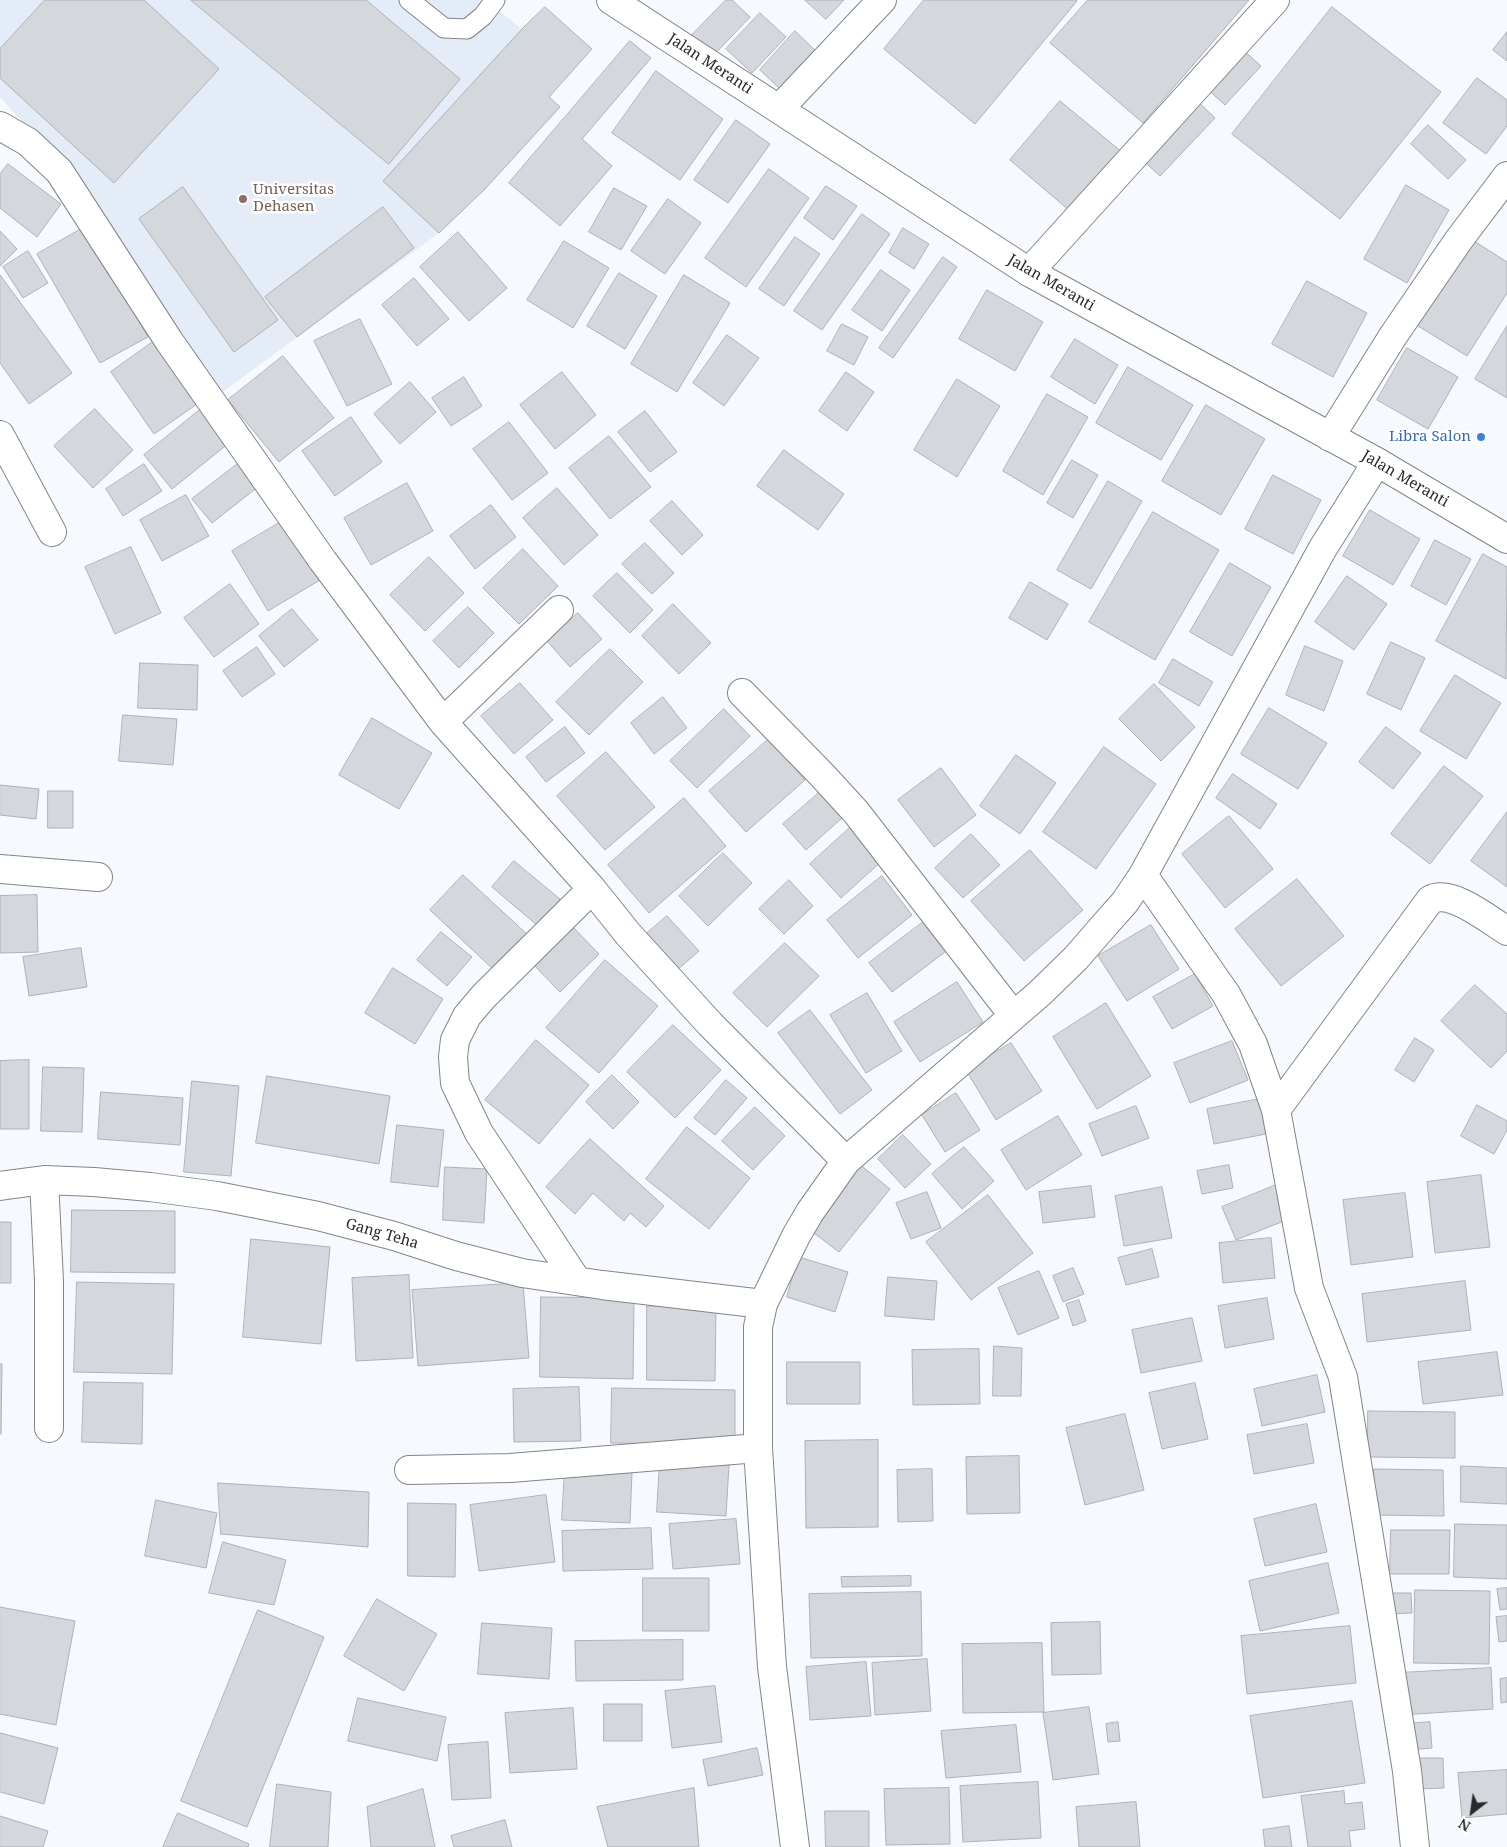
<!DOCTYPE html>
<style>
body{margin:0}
#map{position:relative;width:1507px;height:1847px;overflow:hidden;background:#f6f9fe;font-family:"Noto Serif",serif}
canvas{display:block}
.north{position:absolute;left:1447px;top:1787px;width:50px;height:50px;-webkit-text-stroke:4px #fff;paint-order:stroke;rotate:210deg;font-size:14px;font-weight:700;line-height:20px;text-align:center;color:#28292b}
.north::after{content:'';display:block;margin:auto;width:18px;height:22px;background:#28292b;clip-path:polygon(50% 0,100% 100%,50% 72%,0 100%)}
</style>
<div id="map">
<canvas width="1507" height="1847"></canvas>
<div class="north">N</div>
</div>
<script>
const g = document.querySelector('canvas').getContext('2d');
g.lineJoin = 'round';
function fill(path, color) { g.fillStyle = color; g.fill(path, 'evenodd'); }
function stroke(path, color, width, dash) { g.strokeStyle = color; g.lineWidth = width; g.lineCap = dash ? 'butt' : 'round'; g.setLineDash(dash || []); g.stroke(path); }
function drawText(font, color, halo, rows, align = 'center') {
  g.font = font + ' "Noto Serif",serif'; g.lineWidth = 5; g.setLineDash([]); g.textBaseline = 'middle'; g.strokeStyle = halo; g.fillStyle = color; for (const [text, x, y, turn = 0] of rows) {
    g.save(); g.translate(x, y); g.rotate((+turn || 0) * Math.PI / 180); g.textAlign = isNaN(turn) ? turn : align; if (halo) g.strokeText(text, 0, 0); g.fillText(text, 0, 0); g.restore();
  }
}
fill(new Path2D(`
 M0,0H486L522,29L439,233L216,397L62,166L0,97Z`), '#e4ecf7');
const building = new Path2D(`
 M45,0H144L219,69L114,183L0,78V49Z
 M191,0H366L460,79L389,164Z
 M726,0H732L750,17L712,57L690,37Z
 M805,0H844L826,19Z
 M924,0H1076L1077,1L975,124L884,49Z
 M1088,0H1249L1143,123L1050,43Z
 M545,7L592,49L549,97L560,107L485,189L439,233L383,181L522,29Z
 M1332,7L1441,92L1340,219L1232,134Z
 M760,13L786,37L752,73L726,49Z
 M795,31L818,53L782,91L760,70Z
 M1507,32V61L1493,50Z
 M630,41L651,58L582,139L612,166L560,226L509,183Z
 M1242,49L1261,66L1225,105L1206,88Z
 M656,71L723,119L680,180L612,133Z
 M1477,78L1507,100V126L1486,154L1443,123Z
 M1192,96L1215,118L1160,176L1137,155Z
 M1060,101L1128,157L1077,217L1010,160Z
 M736,120L770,144L728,203L694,180Z
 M1428,125L1466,160L1448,179L1411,144Z
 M8,164L61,204L37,237L0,208V174Z
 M769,169L809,198L746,287L705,258Z
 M1406,185L1449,210L1407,283L1364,259Z
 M826,186L857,206L833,240L804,218Z
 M183,187L278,320L234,352L139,219Z
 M614,188L647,206L621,250L589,232Z
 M668,199L701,223L665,274L631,251Z
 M383,207L414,248L297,337L265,297Z
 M862,214L890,234L822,330L794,311Z
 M85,227L148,337L100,363L37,254Z
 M903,228L929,244L914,269L889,253Z
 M0,231L17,249L0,266Z
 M458,232L507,288L469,321L420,267Z
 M795,237L820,254L784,306L759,289Z
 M564,241L609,268L573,328L527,300Z
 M1474,241L1507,262V293L1467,356L1418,326Z
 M28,251L48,283L23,298L3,267Z
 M943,257L957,267L893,358L879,348Z
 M881,270L910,290L882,331L852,310Z
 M619,273L657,296L625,349L587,326Z
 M0,275L72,373L29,404L0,363Z
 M684,275L730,303L677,392L631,364Z
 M414,278L449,319L417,346L382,305Z
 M1307,281L1367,313L1333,377L1272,344Z
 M987,290L1043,322L1015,371L959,339Z
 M360,319L392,384L347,406L314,341Z
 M842,324L868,337L854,365L827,351Z
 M1507,326V398L1475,379Z
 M727,335L759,358L724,406L693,383Z
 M1075,339L1118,365L1095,404L1051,377Z
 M154,341L197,404L154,434L111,372Z
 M1407,348L1458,377L1428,429L1377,400Z
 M283,356L334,418L279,462L228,400Z
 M1128,367L1193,405L1161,460L1096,423Z
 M562,372L596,415L555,449L520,405Z
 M846,372L874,392L847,431L819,411Z
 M464,377L482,406L451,426L432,398Z
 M957,379L1000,406L957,477L914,450Z
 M410,382L436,412L400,444L374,414Z
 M1047,394L1088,417L1043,495L1003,471Z
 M1206,405L1265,439L1221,515L1162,481Z
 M95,409L133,450L93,488L54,446Z
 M201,409L229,443L172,489L144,455Z
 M645,411L677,452L650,472L618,432Z
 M351,417L382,462L335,496L302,451Z
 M509,422L548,473L512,500L473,449Z
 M609,436L651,487L610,519L569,468Z
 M784,450L844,494L818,530L757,486Z
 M1072,460L1098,475L1073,518L1047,503Z
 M240,462L259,486L212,523L192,499Z
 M144,464L162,491L123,516L106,489Z
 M1273,475L1321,500L1293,554L1245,529Z
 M1108,481L1142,501L1091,589L1057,570Z
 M407,483L433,531L371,565L344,518Z
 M557,488L598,535L564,565L523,518Z
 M186,495L209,536L162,561L140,520Z
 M672,501L703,535L682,555L650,521Z
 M491,505L516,537L475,569L450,536Z
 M1370,510L1420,539L1393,585L1343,556Z
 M1153,512L1219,550L1155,660L1089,622Z
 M284,520L320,580L268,611L232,551Z
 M1435,540L1471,559L1446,605L1411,586Z
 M645,543L674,573L652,594L622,564Z
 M131,547L161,613L115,634L85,567Z
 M523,549L558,586L519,624L483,588Z
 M1483,554L1507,567L1506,679L1436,641Z
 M429,557L464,593L425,631L390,595Z
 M1230,563L1271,587L1232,656L1190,632Z
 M617,573L653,610L630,633L593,596Z
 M1347,576L1387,604L1354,650L1315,622Z
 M1030,582L1068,604L1047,640L1009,618Z
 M230,584L259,624L214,657L184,618Z
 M673,604L711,643L679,674L642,636Z
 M468,607L494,633L459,668L433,641Z
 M292,609L318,640L284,667L259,636Z
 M578,613L602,639L570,667L547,641Z
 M1391,642L1425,658L1401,710L1367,694Z
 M1305,646L1343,661L1324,711L1286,695Z
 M257,647L275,674L242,697L223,671Z
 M610,649L643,682L589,735L556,702Z
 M1173,659L1213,682L1199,706L1159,683Z
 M140,663L198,665L197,710L138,708Z
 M1455,675L1501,703L1466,759L1420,731Z
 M520,683L553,720L514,754L481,716Z
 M1154,684L1195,727L1161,761L1119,719Z
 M663,697L687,728L654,754L631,723Z
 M1269,708L1327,743L1298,789L1241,754Z
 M724,709L750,736L697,788L670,761Z
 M123,715L177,719L173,765L119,761Z
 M372,718L432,753L399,809L339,775Z
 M565,727L585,753L546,782L526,757Z
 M1386,727L1421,753L1393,789L1359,762Z
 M769,739L805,780L746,832L709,791Z
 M1104,747L1156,784L1096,869L1043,832Z
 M606,752L655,807L605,850L557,796Z
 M1016,755L1056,783L1020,834L980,806Z
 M1444,766L1483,796L1430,864L1391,834Z
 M941,768L976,815L934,847L898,800Z
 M1233,774L1277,804L1260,829L1216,798Z
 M0,785L39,789L36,819L0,815Z
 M827,786L850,811L806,850L783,824Z
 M48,791H73V828H48Z
 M684,798L726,846L649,913L608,865Z
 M1507,812V887L1471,861Z
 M1229,816L1273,869L1225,908L1182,854Z
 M854,824L885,858L841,898L810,864Z
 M971,834L1000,865L963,898L935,868Z
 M1030,850L1083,910L1024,961L971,901Z
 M723,853L752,883L708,926L679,896Z
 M514,861L560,899L538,926L492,887Z
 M463,875L530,937L496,972L430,910Z
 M882,876L912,915L858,958L827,920Z
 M1297,879L1344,936L1281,986L1235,929Z
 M789,880L813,906L784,934L759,909Z
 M37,895L38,952L0,953V896Z
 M667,916L699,951L670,976L638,941Z
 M926,920L949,949L892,992L869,963Z
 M569,923L599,954L560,992L530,961Z
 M1151,925L1179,969L1127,1001L1098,956Z
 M441,932L472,957L447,986L417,960Z
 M785,943L819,976L767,1027L733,993Z
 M81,948L87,987L29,996L23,957Z
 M605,960L658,1006L599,1073L546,1028Z
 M393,968L443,999L415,1044L365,1013Z
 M1195,974L1213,1006L1172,1029L1153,997Z
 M957,982L983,1022L920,1062L894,1022Z
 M1475,985L1507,1014V1051L1491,1068L1441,1021Z
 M867,993L902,1051L866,1073L830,1015Z
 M1106,1003L1151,1076L1097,1109L1053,1037Z
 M810,1010L872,1090L840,1114L778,1033Z
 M673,1025L721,1070L675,1118L627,1072Z
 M1415,1038L1434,1050L1414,1082L1395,1070Z
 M536,1040L589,1085L539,1144L485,1100Z
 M1232,1041L1248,1080L1190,1103L1174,1063Z
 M1011,1043L1042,1091L996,1120L966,1070Z
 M29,1060V1129H0V1061Z
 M43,1067L84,1068L82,1132L41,1131Z
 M612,1075L639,1102L613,1129L586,1102Z
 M267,1076L390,1096L379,1164L256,1143Z
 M726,1080L747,1098L715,1135L694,1118Z
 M192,1081L239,1086L231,1176L184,1172Z
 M101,1092L183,1098L180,1145L98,1139Z
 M956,1093L980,1130L945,1152L922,1115Z
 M1260,1099L1266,1134L1214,1144L1207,1109Z
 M1477,1105L1507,1121V1130L1494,1154L1461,1136Z
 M1136,1106L1149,1138L1102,1156L1089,1124Z
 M755,1107L785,1136L753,1170L722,1141Z
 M1058,1116L1082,1155L1026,1190L1001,1150Z
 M397,1125L444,1130L438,1187L391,1182Z
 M687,1127L750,1178L709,1229L646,1179Z
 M903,1135L931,1164L905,1188L878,1159Z
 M590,1139L664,1206L646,1227L630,1213L624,1221L593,1193L575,1214L546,1187Z
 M964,1147L994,1181L962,1209L932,1174Z
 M858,1163L890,1189L839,1252L806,1227Z
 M1229,1165L1233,1188L1202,1194L1197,1171Z
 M445,1167L487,1169L484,1223L443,1220Z
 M1481,1175L1490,1247L1435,1253L1427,1182Z
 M1276,1185L1289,1219L1236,1240L1222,1207Z
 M1091,1186L1095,1217L1043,1223L1039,1192Z
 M1162,1187L1172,1238L1124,1246L1115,1196Z
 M927,1192L941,1228L911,1239L896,1203Z
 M1405,1193L1413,1257L1351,1265L1343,1200Z
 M988,1195L1033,1253L971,1300L926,1242Z
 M72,1210L175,1211V1273L71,1272Z
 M0,1222H11V1283H0Z
 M1271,1238L1275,1278L1223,1283L1219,1243Z
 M251,1239L330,1247L321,1344L243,1337Z
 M1152,1249L1159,1277L1126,1285L1118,1258Z
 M799,1257L848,1272L835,1312L787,1297Z
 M1073,1268L1084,1294L1063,1302L1053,1276Z
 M1039,1271L1059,1318L1018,1335L998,1288Z
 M409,1275L413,1358L356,1361L352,1278Z
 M888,1277L937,1281L934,1320L885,1316Z
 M1465,1281L1471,1330L1367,1342L1362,1294Z
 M77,1282L174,1284L172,1374L74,1372Z
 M523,1283L529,1358L418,1366L412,1290Z
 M541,1297L634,1298L633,1379L540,1377Z
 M1267,1298L1274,1339L1225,1348L1218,1306Z
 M1079,1300L1086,1321L1073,1326L1066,1304Z
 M647,1306H716L715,1381L647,1380Z
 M1192,1318L1202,1361L1141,1373L1132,1330Z
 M994,1346L1022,1348L1021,1396H993Z
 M979,1349L980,1404L913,1405L912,1350Z
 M1497,1352L1503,1395L1423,1404L1418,1362Z
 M787,1362H860V1404H787Z
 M0,1364H2L1,1434H0Z
 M1317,1375L1325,1412L1262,1426L1254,1389Z
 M84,1382L143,1383L142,1444L82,1442Z
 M1195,1383L1208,1439L1162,1449L1149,1393Z
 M579,1387L581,1441L514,1442L513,1389Z
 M612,1388L735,1390V1445L611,1443Z
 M1368,1411L1455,1412V1458L1368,1457Z
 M1125,1414L1144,1490L1085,1505L1066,1428Z
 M1307,1424L1314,1463L1254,1474L1247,1435Z
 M878,1440V1527L806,1528L805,1441Z
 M1019,1456L1020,1513L967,1514L966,1457Z
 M660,1461L729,1465L726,1516L657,1512Z
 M1461,1466L1507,1468V1504L1461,1502Z
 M565,1469L632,1472L630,1523L562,1520Z
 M932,1469L933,1521L898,1522L897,1470Z
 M1374,1469L1443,1470L1444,1516L1374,1515Z
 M218,1483L369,1492L368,1547L221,1534Z
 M546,1495L555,1562L479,1571L470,1505Z
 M156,1500L217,1513L206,1568L145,1556Z
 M408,1503L456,1504L455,1577L408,1576Z
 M1316,1504L1327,1552L1265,1566L1254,1519Z
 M736,1519L740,1564L673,1569L669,1524Z
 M1455,1524L1507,1525V1579L1454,1577Z
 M651,1528L653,1569L563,1571L562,1531Z
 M1391,1530H1450L1449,1574H1390Z
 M223,1542L286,1560L274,1605L209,1593Z
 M1328,1563L1339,1613L1260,1631L1249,1581Z
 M911,1576V1586L842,1587L841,1577Z
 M643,1578H709V1631H643Z
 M1507,1588V1609L1500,1610L1497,1589Z
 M1415,1590L1490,1591L1489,1664L1414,1663Z
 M921,1592L922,1656L811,1658L809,1594Z
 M1388,1593H1411L1412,1613L1389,1614Z
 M377,1599L437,1634L404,1691L344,1656Z
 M0,1607L75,1621L56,1725L0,1714Z
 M258,1610L324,1637L247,1827L181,1801Z
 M1507,1616V1641L1499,1642L1496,1617Z
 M1100,1622L1101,1674L1052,1675L1051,1623Z
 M482,1623L552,1628L549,1679L478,1674Z
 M1350,1626L1356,1683L1247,1694L1241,1636Z
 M683,1640V1680L576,1681L575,1641Z
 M1042,1643L1044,1712L963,1713L962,1644Z
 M927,1659L931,1711L875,1715L872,1663Z
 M866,1662L871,1716L810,1720L806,1667Z
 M1491,1668L1493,1709L1401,1715L1399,1673Z
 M1507,1678V1702L1501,1703L1500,1679Z
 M715,1686L722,1742L672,1748L665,1691Z
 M358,1698L446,1717L437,1761L348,1741Z
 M1352,1701L1365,1783L1263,1798L1250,1716Z
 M604,1704H642V1741H604Z
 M1089,1707L1099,1774L1053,1780L1043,1713Z
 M573,1708L577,1769L510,1773L505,1713Z
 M1118,1722L1120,1741L1108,1742L1106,1724Z
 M1430,1722L1432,1748L1409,1750L1407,1724Z
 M1016,1725L1021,1772L946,1778L941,1731Z
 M0,1733L58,1748L44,1804L0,1792Z
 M488,1742L491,1798L452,1800L448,1745Z
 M757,1748L763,1775L708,1786L703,1760Z
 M1418,1758H1443L1444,1788L1419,1789Z
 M1507,1770V1814L1462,1818L1458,1773Z
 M1038,1782L1041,1838L963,1842L960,1786Z
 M277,1784L331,1792L328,1847H270Z
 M694,1788L699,1847H608L597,1807Z
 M949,1788L950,1844L886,1845L884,1789Z
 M423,1789L435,1847H371L367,1807Z
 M1344,1791L1345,1804L1362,1802L1365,1829L1349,1831L1351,1847H1308L1301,1796Z
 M1136,1802L1140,1847H1079L1076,1807Z
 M825,1811H869V1847H826Z
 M178,1813L249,1844L248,1847H163Z
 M0,1816L48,1831L43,1847H0Z
 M505,1820L512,1847H454L451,1836Z
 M1289,1826L1292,1847H1265L1263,1830Z`);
fill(building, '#d4d7dc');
stroke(building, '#aeb1b6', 1);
const lane = new Path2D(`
 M409,0L444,28L467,29L483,16L495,0`);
const street = new Path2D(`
 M779,109L882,0
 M0,126L28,142L59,171L169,341L323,561L443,722L592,889L628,934L710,1024L846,1161
 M1029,272L1275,0
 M0,435L52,532
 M1330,437L1393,336L1458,241L1507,176
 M742,693L822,775L856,812L1013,1015
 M443,722L559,610
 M0,869L98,877
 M1143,875L1226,994L1253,1044L1276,1110L1309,1288L1343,1377L1407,1771L1415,1847
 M1276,1110L1430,900C1451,888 1489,920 1507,931
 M44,1180L49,1281V1428
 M0,1186L44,1180L94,1182L150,1187L217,1196L318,1216L394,1236L456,1256L522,1273L602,1285L763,1304
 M577,1281L479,1133L455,1083L453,1057L455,1040L467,1016L484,996L592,889
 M409,1470L510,1468L758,1448
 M795,1847L772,1667L758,1448V1327L763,1304L796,1236L810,1212L846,1161L1040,993L1076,958L1102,928L1125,902L1143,875L1323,548L1377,462`);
const primary = new Path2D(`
 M611,0L1029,272L1377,462L1507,539`);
stroke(lane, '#828589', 21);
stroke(street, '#828589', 30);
stroke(primary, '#828589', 30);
stroke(lane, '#fff', 19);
stroke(street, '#fff', 28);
stroke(primary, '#fff', 28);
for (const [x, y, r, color] of [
 [243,199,5,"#8d6e63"],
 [1481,437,5,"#3f7fe0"]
]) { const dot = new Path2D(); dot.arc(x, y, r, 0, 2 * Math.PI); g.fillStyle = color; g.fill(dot); stroke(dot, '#fff', 2); }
drawText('15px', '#28292b', '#fff', [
 ["Jalan Meranti",710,64,33],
 ["Jalan Meranti",1051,283,30],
 ["Jalan Meranti",1405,479,30],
 ["Gang Teha",382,1234,16]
]);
drawText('15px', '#785e54', '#fff', [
 ["Universitas",253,190],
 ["Dehasen",253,207]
], 'left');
drawText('15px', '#366cbe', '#fff', [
 ["Libra Salon",1471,437]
], 'right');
</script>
